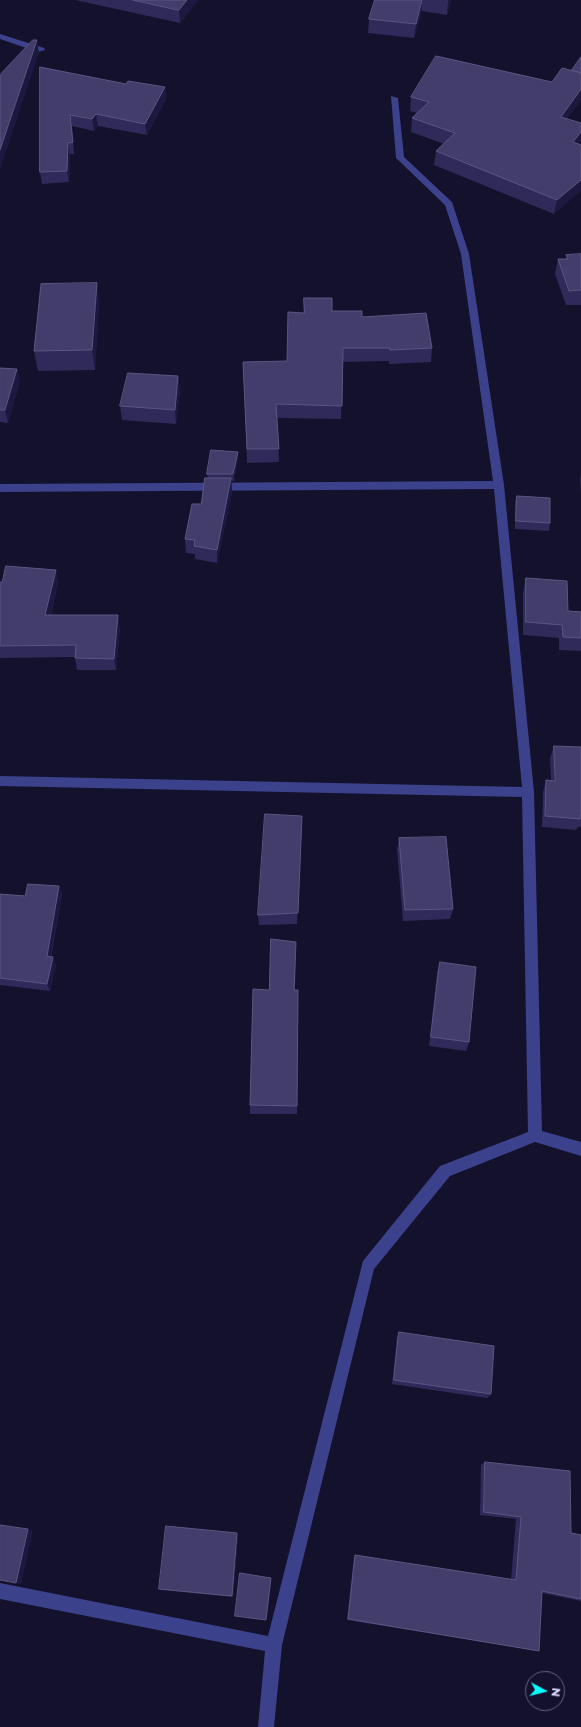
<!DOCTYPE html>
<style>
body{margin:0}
#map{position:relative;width:581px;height:1727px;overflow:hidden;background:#13112c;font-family:Montserrat,sans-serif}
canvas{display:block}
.north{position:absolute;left:525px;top:1671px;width:40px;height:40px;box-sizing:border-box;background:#13112c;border:1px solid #646280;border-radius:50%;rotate:97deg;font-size:11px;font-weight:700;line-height:16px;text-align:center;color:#dddcff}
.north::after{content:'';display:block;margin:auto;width:14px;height:18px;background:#08ffff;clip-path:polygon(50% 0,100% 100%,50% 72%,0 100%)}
</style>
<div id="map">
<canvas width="581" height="1727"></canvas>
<div class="north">N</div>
</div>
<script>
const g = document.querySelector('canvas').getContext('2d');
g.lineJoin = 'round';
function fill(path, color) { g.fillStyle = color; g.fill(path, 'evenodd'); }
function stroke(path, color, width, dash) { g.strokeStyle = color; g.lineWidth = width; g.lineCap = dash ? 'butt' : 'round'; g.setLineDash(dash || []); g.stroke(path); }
fill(new Path2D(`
 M0,34L44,48L45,50L38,52L0,39Z
 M391,96L398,98L404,157L452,202L469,254L504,485L534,792L542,1131L581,1142V1156L535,1142L450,1176L374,1269L282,1645L274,1727H258L265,1651L0,1599V1583L268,1636L363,1261L440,1166L528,1132L522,797L0,786V776L522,787L494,489L0,492V484L493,481L461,254L445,205L396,158Z`), '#3c418b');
fill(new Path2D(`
 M75,0H198L180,23Z
 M375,0H451L447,15L422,11L414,38L368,33L369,19Z
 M581,57V99L567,119L580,145L554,214L434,165L436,151L444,144L411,132L412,118L417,113L410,111L411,97L552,82L572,70Z
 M40,67L126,84L165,87L166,99L147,135L98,126L94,131L72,126L74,154H70L69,182L42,184L40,172Z
 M581,254V305H566L555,274L558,259H566V255Z
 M99,303L95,370L38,371L34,351Z
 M332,311L362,317L432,348L431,362L389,364V361L342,362L341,419L277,418L279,462L247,463L243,362L287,361L304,313Z
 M0,368L17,369L20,381L8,423L0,422Z
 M178,376L180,389L176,424L122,420L120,406Z
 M238,459L234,481H231L232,492L217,563L195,559V554L186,553L185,539L201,504L208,478L207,474Z
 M581,474V494L580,480Z
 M517,496L550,523L549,531L515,529V503Z
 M526,578L568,611L581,612V651L559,650V638L523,635V592Z
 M0,582H58L51,615L120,627L116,670H77L75,658V657L0,658Z
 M554,746L581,747V827H578L576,830L542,827L543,792L546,780L551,781L550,758Z
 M302,816L297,924L259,925L258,915Z
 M399,838L453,909L450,919L403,921L397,849Z
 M59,886L62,895L51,957L56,965L50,991L0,985V894L25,896Z
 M296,952L295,990H298L297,1114H250V1105L269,990Z
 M440,962L469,1042L466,1051L429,1046L437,972Z
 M399,1332L491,1394L487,1398L392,1384L397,1337Z
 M485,1462L571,1533L581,1535V1601L542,1593L539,1651L347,1620L354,1556L355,1555L511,1580L516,1519L480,1515L481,1465Z
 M238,1535L233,1597L162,1590L159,1589Z`), '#2f2a59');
fill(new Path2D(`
 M187,0H198L180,23L179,10Z
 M422,0V11L414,38L416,24Z
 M448,0H451L447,15L448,1Z
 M37,40L39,53L0,170V150Z
 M165,87L166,99L147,135L145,124Z
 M581,89V99L559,131L561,117Z
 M96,114L98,126L94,131L92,119Z
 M70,115L72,126L74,154L73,142Z
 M581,132V143L570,156L573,142Z
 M68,143L70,154L69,182L67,171Z
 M581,180V191L554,214L557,200Z
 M97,283L99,303L95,370L92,350Z
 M17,369L20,381L8,423L5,410Z
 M178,376L180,389L176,424L175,410Z
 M238,452V459L234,481L233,474Z
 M231,478L232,492L217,563V550Z
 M56,570L58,582L48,627L45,615Z
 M118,615L120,627L116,670L114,659Z
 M59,886L62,895L49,964L47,956Z
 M53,957L56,965L50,991L47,984Z
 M28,1529L33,1531L21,1584L16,1583Z
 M237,1533L238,1535L233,1597L232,1596Z`), '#1c1840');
const building = new Path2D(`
 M133,0H187L179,10Z
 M375,0H422L416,24L369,19Z
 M33,40H37L0,150V75Z
 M436,56L552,82L562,68L581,73V89L561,117L581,123V132L573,142L581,145V180L557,200L436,151L455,133L412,118L429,102L411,97Z
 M581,57V73L572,70Z
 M40,67L126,84L128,81L165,87L145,124L96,114L92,119L70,115L73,142L68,143L67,171L40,172Z
 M581,254V290L569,291L558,259H568L566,255Z
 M97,283L92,350L34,351L41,284Z
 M304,298H332V311H362V317L426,313L432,348L390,350V348H343L342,406L276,404L279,449H247L243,362L287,361L288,312L304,313Z
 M0,368L17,369L5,410H0Z
 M128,373L178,376L175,410L120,406Z
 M211,450L238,452L233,474H207Z
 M205,478H231L217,550L194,546L195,540L185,539L192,504H201Z
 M517,496L550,498V523L516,521Z
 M6,566L56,570L45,615H118L114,659L75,658L76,645L0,646V582H2Z
 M526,578L567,581L568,611L581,612V638L563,637L562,625L526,622Z
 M554,746L581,747V816H580V819L545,816L546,780L555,781Z
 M265,814L302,816L298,913L258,915Z
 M446,837L453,909L405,910L399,838Z
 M28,884L59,886L47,956L53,957L47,984L0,978V894L25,896Z
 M271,939L296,942L294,990H298L297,1106L250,1105L253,989L269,990Z
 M440,962L476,967L469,1042L431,1037Z
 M399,1332L494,1346L491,1394L394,1380Z
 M485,1462L570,1471L571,1533L581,1535V1599L542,1591L539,1651L348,1619L355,1555L516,1580L521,1517L484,1512Z
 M0,1525L28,1529L16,1583L0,1580Z
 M166,1526L237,1533L232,1596L159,1589Z
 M240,1573L271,1578L266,1620L235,1616Z`);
fill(building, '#423d6b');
stroke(building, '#5a5682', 1);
</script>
